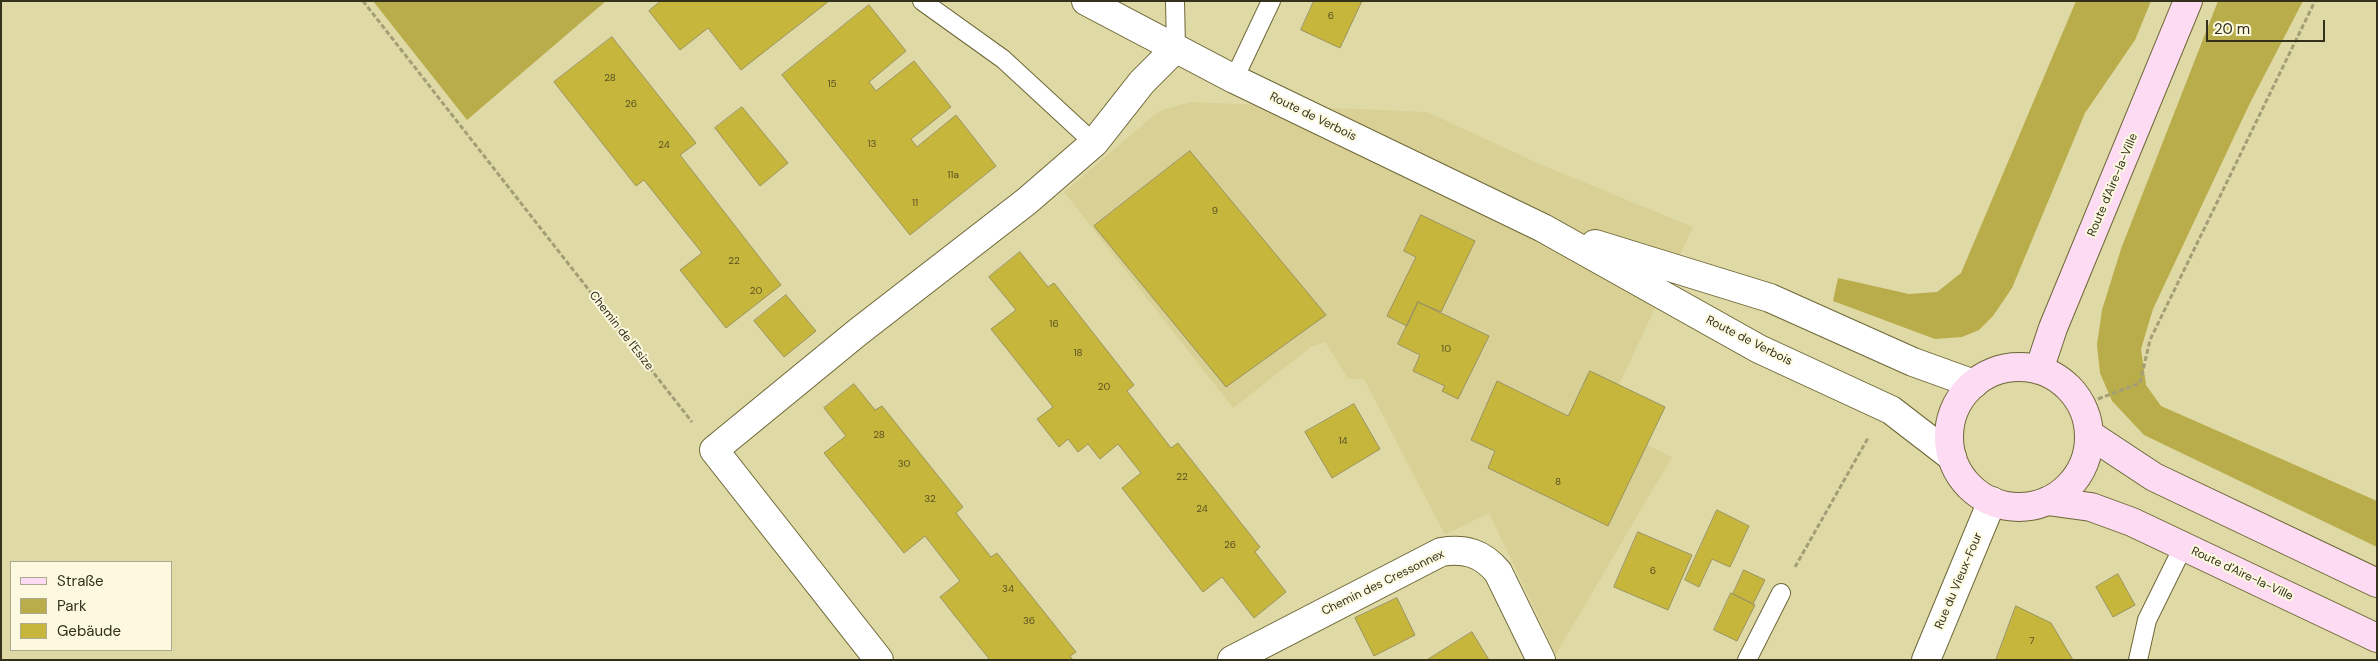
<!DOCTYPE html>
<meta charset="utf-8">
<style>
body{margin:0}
#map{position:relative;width:2378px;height:661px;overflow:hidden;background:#dfd9a5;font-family:"DM Sans",sans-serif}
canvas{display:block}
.frame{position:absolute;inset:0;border:2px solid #33311c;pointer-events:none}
.legend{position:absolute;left:10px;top:561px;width:162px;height:90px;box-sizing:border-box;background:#fcf9df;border:1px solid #aca991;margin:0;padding:6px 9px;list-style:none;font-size:15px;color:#33311c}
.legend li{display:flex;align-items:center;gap:10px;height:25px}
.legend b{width:25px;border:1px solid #aca991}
.scale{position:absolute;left:2206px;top:20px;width:119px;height:22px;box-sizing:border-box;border:2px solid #33311c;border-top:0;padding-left:6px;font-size:15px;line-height:18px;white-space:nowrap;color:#33311c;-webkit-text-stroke:4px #fcf9df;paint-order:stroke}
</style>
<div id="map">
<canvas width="2378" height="661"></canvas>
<div class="frame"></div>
<ul class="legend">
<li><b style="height:6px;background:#fddbf2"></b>Straße</li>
<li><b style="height:14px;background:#b9ac4b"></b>Park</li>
<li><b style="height:14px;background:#c7b63c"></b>Gebäude</li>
</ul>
<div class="scale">20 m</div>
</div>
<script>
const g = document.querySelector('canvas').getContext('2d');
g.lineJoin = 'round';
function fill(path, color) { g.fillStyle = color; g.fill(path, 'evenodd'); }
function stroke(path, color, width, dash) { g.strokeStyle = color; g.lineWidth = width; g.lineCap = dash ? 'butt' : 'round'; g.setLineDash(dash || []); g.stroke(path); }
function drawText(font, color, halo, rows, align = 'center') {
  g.font = font + ' "DM Sans",sans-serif'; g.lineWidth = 4; g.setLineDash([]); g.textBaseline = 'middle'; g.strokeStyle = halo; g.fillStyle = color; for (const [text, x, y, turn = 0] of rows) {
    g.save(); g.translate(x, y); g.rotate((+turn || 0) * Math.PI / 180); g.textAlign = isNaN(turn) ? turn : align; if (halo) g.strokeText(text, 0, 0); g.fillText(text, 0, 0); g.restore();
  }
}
fill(new Path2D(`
 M1191,102L1427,112L1542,165L1693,227L1619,385L1665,407L1647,445L1672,457L1556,654L1489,513L1445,535L1364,379H1349L1325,342L1311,347L1233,408L1064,192L1159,111Z`), '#d8d094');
fill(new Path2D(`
 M373,1H606L467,120Z
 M2076,1H2151L2135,40L2085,113L2012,288L1993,316L1979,330L1962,337L1935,339L1833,301L1838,278L1909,294L1937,292L1961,273Z
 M2218,1H2303L2250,103L2153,309L2141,349L2146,385L2161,406L2377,501V547L2144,435L2112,401L2100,373L2097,345L2102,310L2121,249Z`), '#b9ac4b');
const building = new Path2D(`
 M661,1H829L741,70L708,28L680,50L649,11Z
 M1314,1H1362L1340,48L1301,30Z
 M869,5L906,51L869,82L876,91L914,61L951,107L911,139L917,147L956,115L996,166L910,235L782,75Z
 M612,37L696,143L680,155L781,285L726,328L680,270L702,253L644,180L636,186L554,82Z
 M742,107L788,163L760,186L715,128Z
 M1190,151L1326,315L1226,387L1094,226Z
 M1421,215L1475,241L1441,312L1418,302L1407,326L1387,316L1416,257L1404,251Z
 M1020,252L1048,287L1054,283L1134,385L1127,391L1171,448L1178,443L1260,547L1255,552L1286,592L1254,618L1222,577L1203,592L1122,488L1141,473L1118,444L1100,459L1088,444L1078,452L1068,439L1059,447L1037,419L1053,407L991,329L1016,310L989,277Z
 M786,295L816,331L784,357L754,321Z
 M1418,302L1489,336L1458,399L1442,391L1445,386L1413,371L1420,355L1398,344Z
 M1590,371L1665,407L1608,526L1488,468L1495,451L1471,440L1497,381L1568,416Z
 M854,384L875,410L882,406L963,507L956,513L991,557L997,553L1076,652L1070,656L1073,660H990L940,597L960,581L925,536L904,553L824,453L846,436L824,408Z
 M1354,404L1380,449L1332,478L1305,432Z
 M1717,510L1749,526L1730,567L1712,559L1699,587L1685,580Z
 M1638,532L1692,555L1668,610L1614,587Z
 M1744,570L1765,580L1753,604L1733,594Z
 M2118,574L2135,605L2113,617L2096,587Z
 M1731,593L1755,605L1737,641L1714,630Z
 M1397,598L1415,635L1374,656L1355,618Z
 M2016,606L2051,623L2073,660H1996Z
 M1472,632L1489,660H1427Z`);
fill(building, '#c7b63c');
stroke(building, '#999261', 1);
const service = new Path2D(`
 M922,1L1003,59L1094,143
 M1175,1L1176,48
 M1234,79L1271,1
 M1747,660L1781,593
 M2138,660L2147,620L2183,547`);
const minor = new Path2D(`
 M879,660L714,450L858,332L1027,201L1094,143L1142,82L1176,48
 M1232,660L1441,552C1465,548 1482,553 1498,572L1541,660
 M1926,660L1992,501`);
const tertiary = new Path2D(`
 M1086,1L1234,79L1543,228L1759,349L1891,410L1952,457
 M1595,244L1770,298L1913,362L1974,384`);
const secondary = new Path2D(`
 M1949 437a70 70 0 1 1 140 0a70 70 0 1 1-140 0Z
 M2039,370L2053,328L2188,1
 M2089,434L2154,477L2377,583
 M2047,501L2091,507L2132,522L2377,638`);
stroke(service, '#6d6737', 20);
stroke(minor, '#6d6737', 30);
stroke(tertiary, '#6d6737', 30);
stroke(secondary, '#6d6737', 30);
stroke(new Path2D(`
 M363,1L692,422
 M2098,399L2140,383L2150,340L2315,1
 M1795,567L1868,438`), '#a39e75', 3, [5, 2.5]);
stroke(service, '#fff', 18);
stroke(minor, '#fff', 28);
stroke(tertiary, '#fff', 28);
stroke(secondary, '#fddbf2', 28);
drawText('10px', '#585224', null, [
 ["6",1331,16],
 ["28",610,78],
 ["15",832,84],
 ["26",631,104],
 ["13",872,144],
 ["24",664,145],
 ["11a",953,175],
 ["11",915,203],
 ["9",1215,211],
 ["22",734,261],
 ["20",756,291],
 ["16",1054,324],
 ["10",1446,349],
 ["18",1078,353],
 ["20",1104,387],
 ["28",879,435],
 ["14",1343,441],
 ["30",904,464],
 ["22",1182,477],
 ["8",1558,482],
 ["32",930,499],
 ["24",1202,509],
 ["26",1230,545],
 ["6",1653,571],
 ["34",1008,589],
 ["36",1029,621],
 ["7",2032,641]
]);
drawText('12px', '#33311c', '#fcf9df', [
 ["Route de Verbois",1313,117,26],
 ["Route d'Aire-la-Ville",2113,185,-67],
 ["Chemin de l'Esize",621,331,52],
 ["Route de Verbois",1749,341,27],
 ["Route d'Aire-la-Ville",2242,574,25],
 ["Rue du Vieux-Four",1959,581,-67],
 ["Chemin des Cressonnex",1383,583,-26]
]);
</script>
